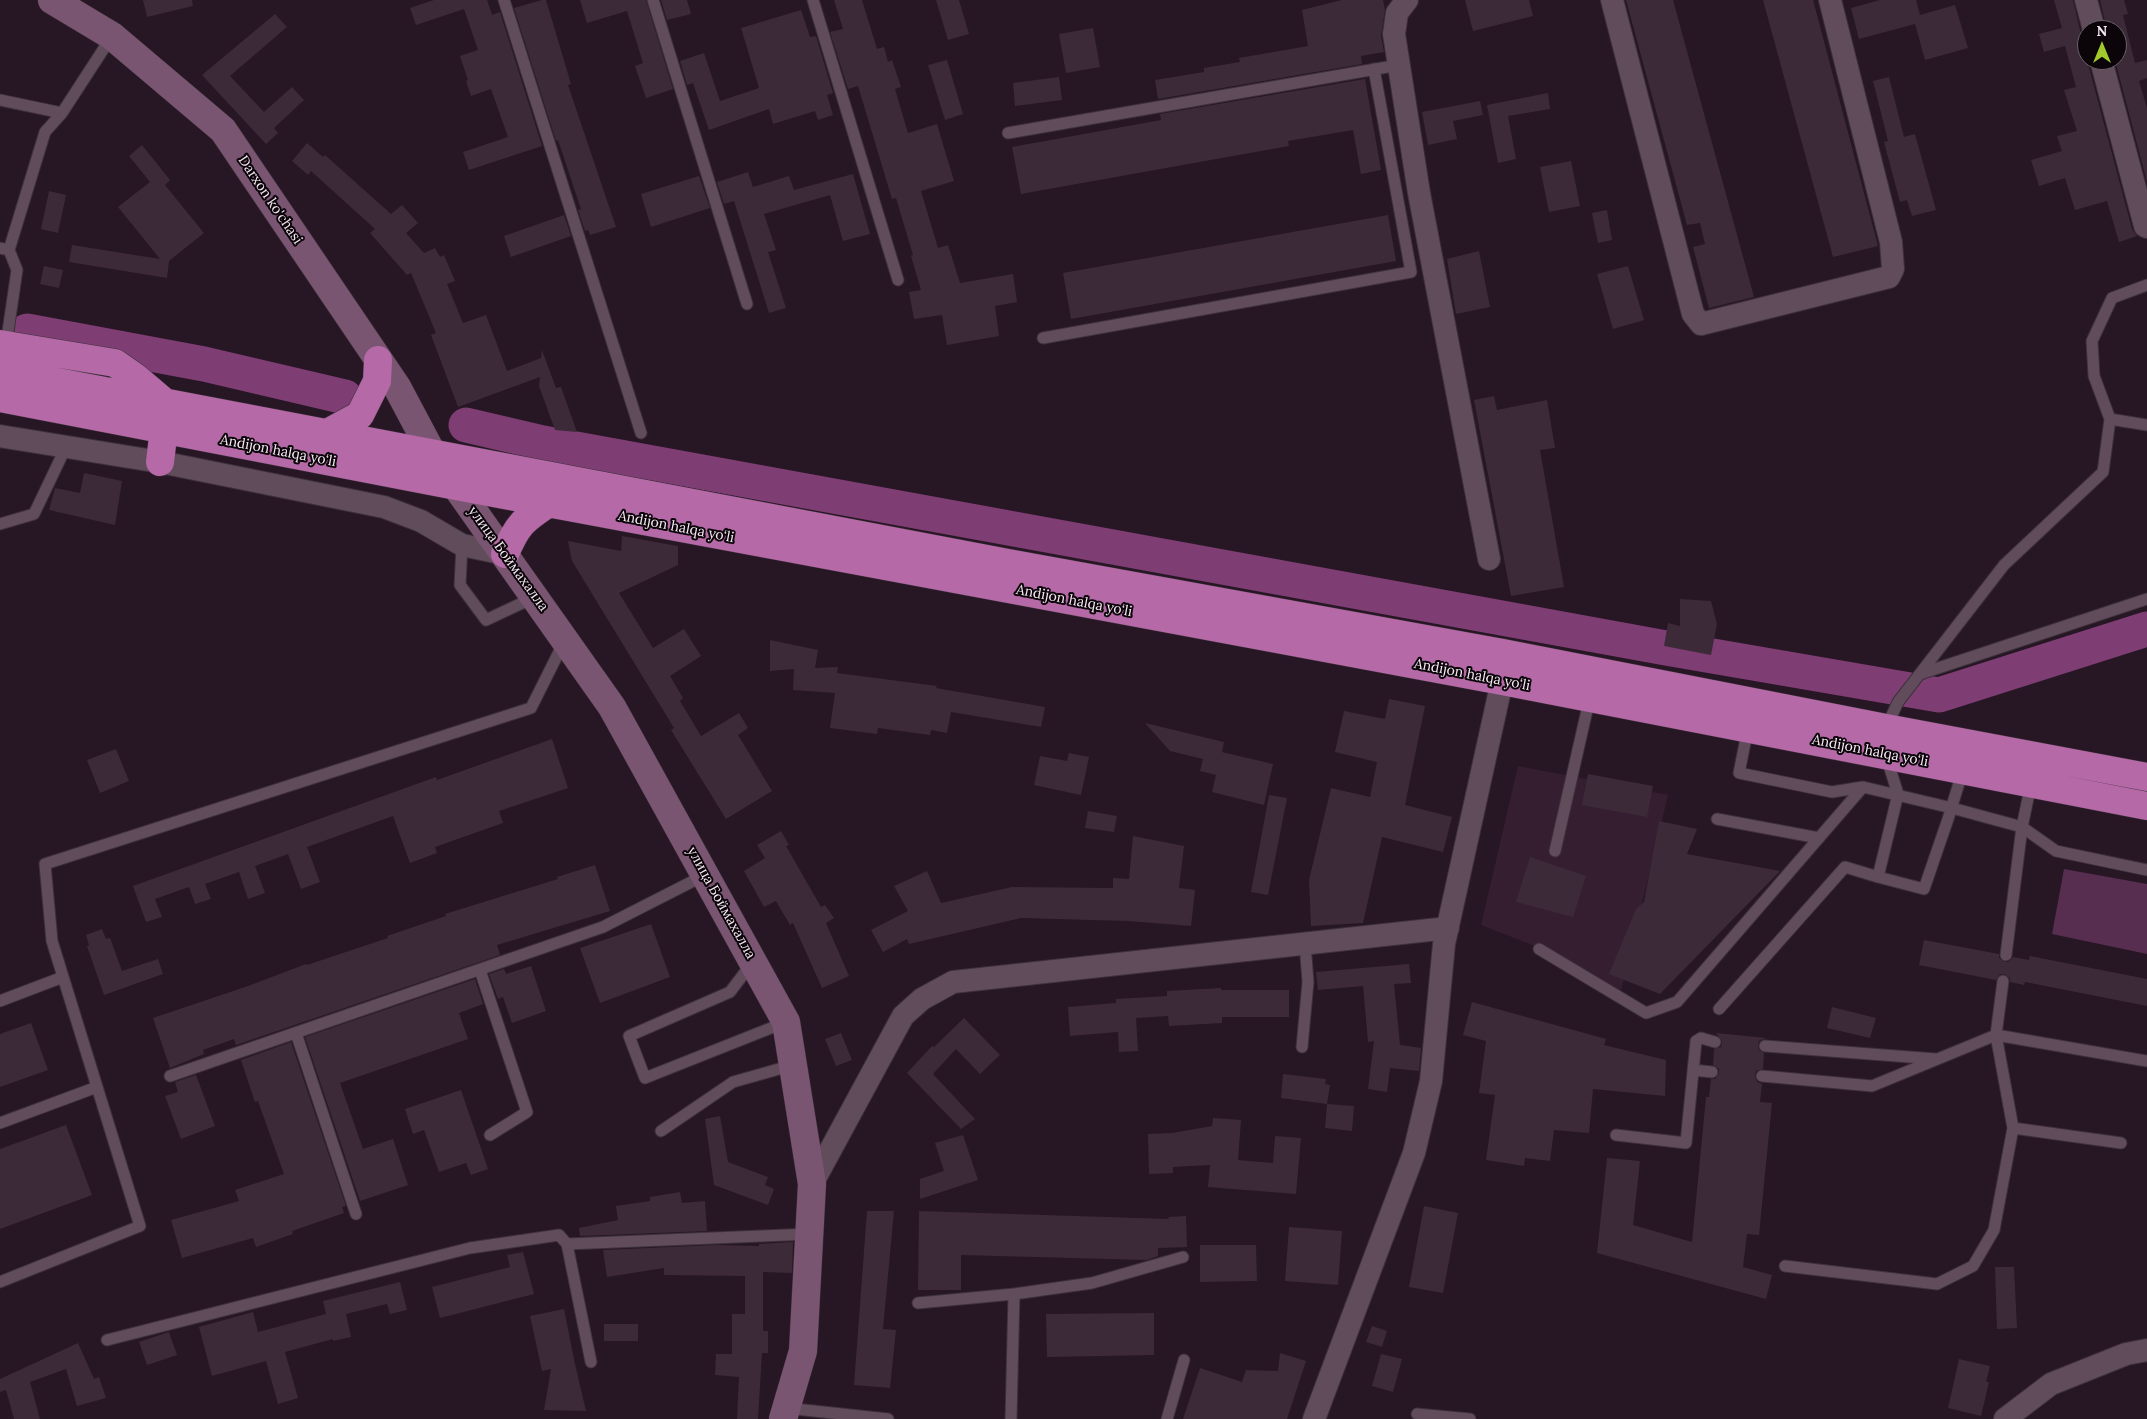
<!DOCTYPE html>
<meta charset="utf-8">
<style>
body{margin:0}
#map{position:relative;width:2147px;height:1419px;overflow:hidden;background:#271624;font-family:Lora,serif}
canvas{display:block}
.north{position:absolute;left:2077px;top:20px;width:50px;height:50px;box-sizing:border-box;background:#0b050a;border:1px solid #696168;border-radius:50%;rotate:0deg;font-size:14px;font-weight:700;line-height:20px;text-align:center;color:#f7eaf4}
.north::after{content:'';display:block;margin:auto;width:18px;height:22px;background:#a0ca2c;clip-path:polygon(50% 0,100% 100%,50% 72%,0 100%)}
</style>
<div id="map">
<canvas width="2147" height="1419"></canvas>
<div class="north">N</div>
</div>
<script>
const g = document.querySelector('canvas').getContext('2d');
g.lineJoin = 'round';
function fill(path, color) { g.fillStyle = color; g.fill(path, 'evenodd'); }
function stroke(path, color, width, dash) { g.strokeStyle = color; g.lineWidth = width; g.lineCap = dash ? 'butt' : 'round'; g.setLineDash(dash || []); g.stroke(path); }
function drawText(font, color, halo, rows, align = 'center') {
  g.font = font + ' Lora,serif'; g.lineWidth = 4; g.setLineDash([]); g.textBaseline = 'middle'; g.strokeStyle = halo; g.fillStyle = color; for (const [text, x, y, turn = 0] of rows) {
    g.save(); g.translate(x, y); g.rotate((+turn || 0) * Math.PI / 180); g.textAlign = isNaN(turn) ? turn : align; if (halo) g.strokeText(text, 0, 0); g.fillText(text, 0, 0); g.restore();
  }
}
fill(new Path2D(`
 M1518,766L1668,795L1621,991L1563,957L1481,925Z`), '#351e30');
fill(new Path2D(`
 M2064,869L2147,884V954L2052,934Z`), '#572e50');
stroke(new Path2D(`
 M27,331L204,364L345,397
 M466,425L543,443L1666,648L1939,695L2147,629`), '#7e3d73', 35);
fill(new Path2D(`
 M143,0H192L193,6L147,17Z
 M434,0H487L492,15L500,12L542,146L469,170L463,152L508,137L491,89L471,96L466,81L468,80L460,56L478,50L464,9L416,25L410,8Z
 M542,0H546L571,84L568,85L616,227L590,235L588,230L585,231L578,210L581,209L558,140L556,141L514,8Z
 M580,0H646L673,89L646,98L635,66L643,63L627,11L587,23Z
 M661,0H687L691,14L667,20Z
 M834,0H862L877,49L884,47L888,62L892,60L901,87L895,89L908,133L937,124L954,181L921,191L938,248L948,245L960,283L1013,274L1017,302L995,306L999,336L947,345L942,315L914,319L909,292L921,290L911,256L913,255L896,198L892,199L858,86L848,89L830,32L843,29Z
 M936,0H959L969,34L948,40Z
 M1342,0H1383L1385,10L1381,36L1384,52L1361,56L1362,64L1158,99L1155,80L1204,72V68L1240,62L1239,58L1308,46L1302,10Z
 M1465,0H1529L1533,16L1473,31Z
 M1626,0H1673L1754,297L1709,308L1693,247L1705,244L1700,223L1687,225Z
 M1763,0H1813L1878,246L1833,257Z
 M1880,0H1916L1920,15L1955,5L1968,48L1925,60L1915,24L1859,39L1851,8Z
 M2054,0H2073L2087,60L2132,229L2137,236L2119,242L2107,201L2075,210L2065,178L2039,186L2031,160L2062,151L2057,136L2077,131L2064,90L2076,87L2065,46L2044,52L2039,34L2062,28Z
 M2100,0H2124L2128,14L2123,15L2135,63L2147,60V78L2139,81L2147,108V182L2115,60H2117V30H2107Z
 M801,10L810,37L816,36L833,93L827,95L833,115L818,120L815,111L773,124L769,109L709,130L693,83L687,85L680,61L704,53L720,101L759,88L741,28Z
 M275,14L287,27L230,76L264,112L292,87L304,100L274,128L278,133L266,144L202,75Z
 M1093,28L1100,67L1066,73L1059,34Z
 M947,60L963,114L945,120L928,65Z
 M1059,77L1062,100L1015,106L1013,83Z
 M1889,77L1904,137L1915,134L1936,210L1912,216L1907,200L1900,202L1884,142L1888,141L1873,81Z
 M1365,79L1381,170L1361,174L1353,130L1288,141L1289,146L1021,194L1012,147L1161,120L1160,114Z
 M1548,93L1550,109L1508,116L1516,159L1498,163L1487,105Z
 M1480,101L1483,115L1453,121L1457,139L1428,145L1422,112Z
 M307,143L323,157L325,155L391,214L402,205L418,223L406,233L424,253L435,248L440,257L444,255L455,281L447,284L463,323L486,315L507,371L541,358L542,350L556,388L561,387L577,432L555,430L539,386L540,377L458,407L431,335L436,333L411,273L407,275L370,233L375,229L311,171L308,175L292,161Z
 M142,145L170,180L165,185L204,233L169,261L167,278L69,262L72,245L160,259L118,207L150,182L129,156Z
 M1571,161L1580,206L1549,212L1540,167Z
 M748,172L753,187L789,176L794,190L853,174L870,234L843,241L830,195L764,214L776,250L768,252L786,308L769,313L734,201L724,204L717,182Z
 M699,176L710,208L651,227L641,194Z
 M49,191L66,195L58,233L41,229Z
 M1607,210L1612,240L1598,243L1592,213Z
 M564,215L571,236L511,257L504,236Z
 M1388,215L1396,261L1071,319L1063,273Z
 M1479,251L1490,307L1456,314L1447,259Z
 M44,266L63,270L59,288L40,284Z
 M1628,266L1644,320L1613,329L1597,274Z
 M1494,396L1497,410L1547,400L1555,448L1540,450L1564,587L1511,596L1474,400Z
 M84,473L122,481L115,525L49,510L55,488L80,493Z
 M622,536L678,546V565L619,593L653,648L684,629L701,656L670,676L683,698L680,701L701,736L739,713L748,728L738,735L772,791L726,819L671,730L674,728L572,561L568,541L621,551Z
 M1680,599L1711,601L1717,624L1711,655L1664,646L1668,623L1680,626Z
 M770,640L818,650L815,668L838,667L837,673L937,686L936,688L1045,707L1041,727L951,712L947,733L931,730L930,735L878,728L877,734L830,728L835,693L793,690L794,669L770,671Z
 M1389,699L1425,706L1405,805L1452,817L1443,852L1382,837L1363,923L1311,926L1309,880L1331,788L1370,797L1377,762L1335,752L1344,711L1385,719Z
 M1145,723L1224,742L1222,752L1273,764L1264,805L1212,792L1216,775L1200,771L1203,759L1170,751Z
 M552,739L568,788L499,811L503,823L435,847L437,853L410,863L393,816L307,847L320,882L301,889L288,854L255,866L265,893L248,899L239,872L205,884L211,899L195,904L189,887L155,899L162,917L146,922L133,886L436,777L437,780Z
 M116,749L129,781L100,793L87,760Z
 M1069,753L1089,757L1081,795L1034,785L1040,756L1067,761Z
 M1588,774L1653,786L1647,817L1582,805Z
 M1269,795L1287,798L1268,895L1251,892Z
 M1088,811L1117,816L1114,832L1085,828Z
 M1659,821L1697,829L1687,854L1780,871L1660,994L1609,974L1636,909L1644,902Z
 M781,831L789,845L786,846L821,907L825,905L834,918L826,923L849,976L822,988L793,923L790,925L776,901L764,907L744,871L765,858L757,845Z
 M1133,836L1184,846L1179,888L1195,890L1191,926L1128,921L1021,918L909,944L907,939L883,952L871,930L908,911L894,886L927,871L941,903L1012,887L1113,888V878L1129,879Z
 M1530,857L1586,876L1573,917L1516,902Z
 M595,865L610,911L497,945L500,955L236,1045L234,1039L203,1050L204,1054L170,1068L153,1018L248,986L306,964L307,965L388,938L387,936L446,916L445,914L558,879L557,877Z
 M651,924L670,977L600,1003L580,948Z
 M102,929L106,939L110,938L122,971L158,959L163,974L104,995L87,946L89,945L86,935Z
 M1924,940L1999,954V958L2005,962H2009L2013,957L2029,960L2030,956L2147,979V1006L2025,982L2024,985L2010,982V978L2004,974H2000L1996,980L1919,965Z
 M1409,964L1411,983L1394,984L1400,1045L1421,1048L1419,1071L1390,1068L1387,1092L1368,1089L1374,1041L1368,1042L1363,986L1318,990L1316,972Z
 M531,966L546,1011L512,1023L503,997L498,999L489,974L504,969L506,974Z
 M475,979L483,1004L459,1013L468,1039L340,1083L363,1149L393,1139L408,1185L360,1201L305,1037Z
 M1221,988V990H1289V1017H1222V1023L1169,1026L1168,1016L1136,1018L1138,1051L1119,1052L1118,1032L1070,1036L1068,1007L1116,1003V999L1167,996V991Z
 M1472,1002L1606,1039L1604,1045L1666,1060L1665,1096L1593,1089L1589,1133L1554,1130L1550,1161L1525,1158L1524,1166L1486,1160L1495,1095L1479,1093L1486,1041L1463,1035Z
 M1832,1007L1876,1018L1870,1038L1827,1028Z
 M964,1018L1000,1055L980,1074L956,1049L933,1074L975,1119L961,1129L907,1073L932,1046L934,1047Z
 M31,1023L48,1070L0,1087V1034Z
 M841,1033L852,1060L836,1066L825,1039Z
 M1716,1033L1766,1038L1759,1041L1758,1045L1759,1050L1764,1053L1763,1069L1756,1071L1755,1076L1757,1082L1762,1084L1760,1102L1772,1103L1759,1235L1747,1234L1743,1267L1772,1275L1766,1299L1597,1253L1607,1158L1640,1161L1633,1225L1692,1242L1706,1097H1709L1711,1079H1715L1719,1073V1069L1713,1065L1714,1049L1721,1047L1722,1041Z
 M291,1042L346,1206L342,1207L344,1213L292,1231L293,1234L256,1247L253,1238L182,1258L171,1220L239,1201L235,1190L284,1174L258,1101L255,1102L241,1060Z
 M1283,1074L1326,1079L1325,1084L1330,1085L1327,1104L1281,1098Z
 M196,1075L215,1126L181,1139L165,1096L178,1092L175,1082Z
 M461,1090L488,1169L471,1175L466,1163L439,1172L424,1130L413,1134L405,1109Z
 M1327,1104L1354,1106L1352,1131L1325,1128Z
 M720,1116L728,1162L768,1177L765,1185L774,1189L768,1205L714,1185L705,1119Z
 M1213,1118L1241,1120L1238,1160L1273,1163L1275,1136L1301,1138L1296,1194L1208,1187L1210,1165L1173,1167V1173L1149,1174L1148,1134L1172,1133L1212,1126Z
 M66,1125L92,1195L0,1229V1149Z
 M963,1135L978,1180L920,1199V1179L944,1171L935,1143Z
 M680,1192L682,1203L705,1201L707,1231L580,1236L579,1228L618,1220L616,1206L650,1201V1197Z
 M1424,1206L1458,1213L1443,1293L1409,1287Z
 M867,1211H894L883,1329L896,1330L890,1388L854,1385Z
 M919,1211L1169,1219L1168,1217L1186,1216L1187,1247L1158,1248V1256L1147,1260L961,1255V1290H918Z
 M1289,1227L1342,1231L1338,1285L1285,1281Z
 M793,1242L792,1273L763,1272V1331H768V1353H762L758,1419H737L739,1377L715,1375L716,1354H732V1314H745V1276L664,1275V1268L607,1277L603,1250L715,1245L759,1246V1244Z
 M1200,1245H1256L1257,1281L1200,1282Z
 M523,1252L534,1294L440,1318L432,1287L510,1267L507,1255Z
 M1995,1267H2014L2017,1328L1997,1329Z
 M400,1282L407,1310L390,1314L387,1304L346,1314L351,1337L333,1341V1339L285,1352L298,1398L278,1404L266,1361L212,1376L199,1327L253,1312L258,1332L326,1314L323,1301Z
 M564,1309L575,1364L586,1411L544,1410L551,1369L542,1371L530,1316Z
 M1154,1313V1355L1047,1357L1046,1314Z
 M604,1324H638V1341H604Z
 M1372,1326L1387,1331L1382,1347L1366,1342Z
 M169,1332L177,1355L147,1365L139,1342Z
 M78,1343L94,1379L99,1377L106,1398L77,1406L66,1369L30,1382L40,1419H14L6,1390L0,1392V1379Z
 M1280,1353L1306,1361L1287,1419H1183L1200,1368L1242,1382L1246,1370L1278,1371Z
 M1381,1354L1402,1359L1393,1392L1372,1386Z
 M1959,1359L1990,1366L1986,1382H1989L1981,1416L1948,1408Z`), '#3d2a39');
const lane = new Path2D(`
 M504,0L641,433
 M653,0L747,304
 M813,0L898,280
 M0,100L62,113
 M1008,133L1399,65
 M0,248L9,250L17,270L6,345
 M9,250L45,132L62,113L112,36
 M1043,338L1411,272L1374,69
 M2110,419L2147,425
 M0,524L34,514L66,447
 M462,545L460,585L486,620L535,597
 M1920,674L2147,599
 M1748,728L1739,773L1832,792L1863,787L1952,808L2022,827L2006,955
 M1886,728L1898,702L2004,565L2103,472L2110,419L2094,376L2092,341L2112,298L2147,285
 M1886,756L1898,794L1878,877L1924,889L1948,819L1963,770
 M2031,784L2022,827L2056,851L2147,870
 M1717,819L1819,838
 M1555,851L1590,697
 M1539,949L1646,1013L1677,1002L1863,787
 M752,963L730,992L629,1036L645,1078L786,1022
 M480,970L527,1112L490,1135
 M0,1001L63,977
 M1719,1009L1845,867L1878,877
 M296,1033L356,1214
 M1765,1046L1936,1059
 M1302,1047L1308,982L1305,944
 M1693,1070L1712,1072
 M170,1076L603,927L705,875
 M1762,1076L1872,1086L1996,1035L2147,1061
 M0,1123L97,1087
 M2013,1128L2121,1143
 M661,1131L733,1082L793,1065
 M1616,1135L1686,1143L1696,1041L1701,1038L1715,1042
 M567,1244L591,1362
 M1785,1266L1937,1284L1973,1266L1994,1230L2013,1128L1996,1035L2003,981
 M0,1282L140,1226L52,941L45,864L531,708L564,642
 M918,1303L1014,1294
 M107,1340L470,1248L559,1235L567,1244L810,1234
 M786,1408L888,1419
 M1417,1414L1470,1419
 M1011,1419L1014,1294L1092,1283L1183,1257
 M1167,1419L1184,1360`);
const street = new Path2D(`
 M1407,0L1397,13L1394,34L1419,193L1489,559
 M1612,0L1693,314L1701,324L1889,277L1893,269L1891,242L1830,0
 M2086,0L2094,30
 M2101,60L2145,226L2147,227
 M0,436L160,462L384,507L421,521L462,545L505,554
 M812,1184L903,1016L922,999L953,982L1448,928
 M1314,1419L1414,1153L1431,1081L1444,944L1502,681
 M2005,1419L2051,1384L2126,1354L2147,1350`);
const secondary = new Path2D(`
 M52,0L112,36L223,130L397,387L431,451L612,707L786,1022L812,1184L803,1351L783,1419`);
const highway = new Path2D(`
 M0,344L115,363L135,377L162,400
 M0,371L1008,563L1503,653L1886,728L2147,777
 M0,398L456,486L1502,681L2147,806
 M329,432L360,415L377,381L378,360
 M160,462L164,428
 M505,554C517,525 523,520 549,503`);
stroke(lane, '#3d313b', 13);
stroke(street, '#3d313b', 24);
stroke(secondary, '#3d313b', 29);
stroke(highway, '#3d313b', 29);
stroke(lane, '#614c5c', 11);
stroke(street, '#614c5c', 22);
stroke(secondary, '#7a5572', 28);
stroke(highway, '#b569a7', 28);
drawText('14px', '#f7eaf4', '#0b050a', [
 ["Darxon ko'chasi",270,200,56],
 ["Andijon halqa yo‘li",278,451,11],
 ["Andijon halqa yo‘li",676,527,11],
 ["улица Боймахалла",508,559,54],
 ["Andijon halqa yo‘li",1074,601,11],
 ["Andijon halqa yo‘li",1472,675,11],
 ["Andijon halqa yo‘li",1870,751,11],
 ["улица Боймахалла",721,903,61]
]);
</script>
